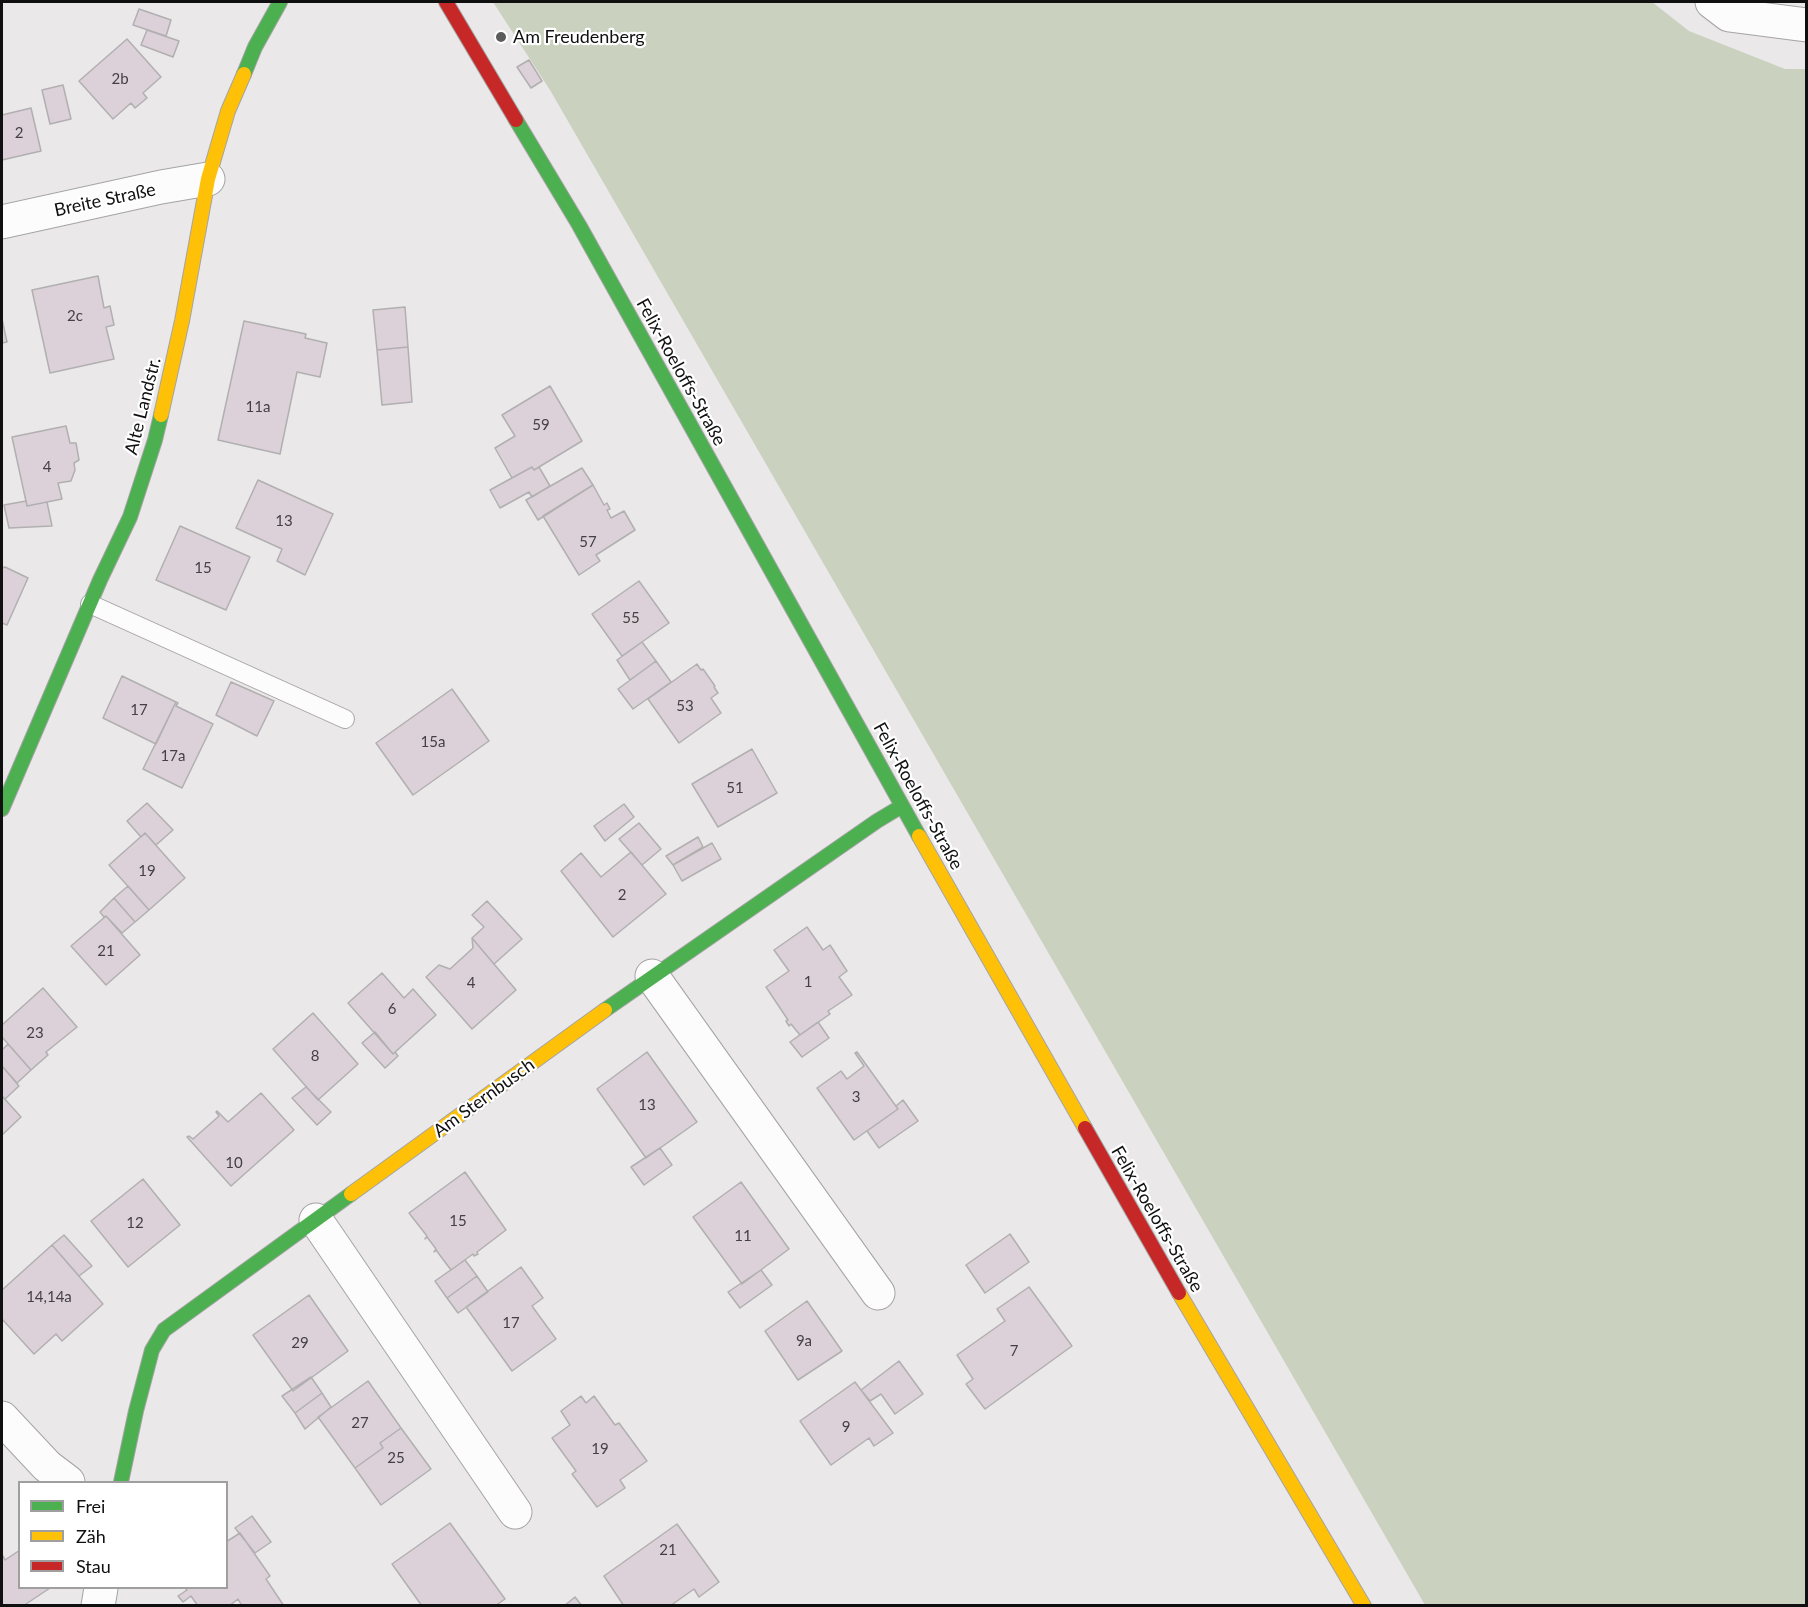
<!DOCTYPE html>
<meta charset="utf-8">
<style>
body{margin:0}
#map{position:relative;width:1808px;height:1607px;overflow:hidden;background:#eae8e9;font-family:Lato,sans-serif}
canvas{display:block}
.frame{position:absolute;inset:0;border:3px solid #111011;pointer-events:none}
.legend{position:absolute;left:18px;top:1481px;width:210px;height:108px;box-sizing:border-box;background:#fff;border:2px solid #a09fa0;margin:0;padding:8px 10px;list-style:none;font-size:18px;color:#111011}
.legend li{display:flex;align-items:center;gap:12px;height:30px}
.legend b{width:30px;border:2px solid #a09fa0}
</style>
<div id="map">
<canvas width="1808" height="1607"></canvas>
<div class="frame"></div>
<ul class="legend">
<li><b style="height:8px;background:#4caf50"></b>Frei</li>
<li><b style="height:8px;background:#ffc107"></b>Zäh</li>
<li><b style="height:8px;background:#c62828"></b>Stau</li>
</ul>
</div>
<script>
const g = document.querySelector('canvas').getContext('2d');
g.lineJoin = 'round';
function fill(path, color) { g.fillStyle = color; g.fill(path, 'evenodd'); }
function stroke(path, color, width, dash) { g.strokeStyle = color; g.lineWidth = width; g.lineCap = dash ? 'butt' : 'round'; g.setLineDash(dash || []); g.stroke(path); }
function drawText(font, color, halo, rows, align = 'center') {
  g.font = font + ' Lato,sans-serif'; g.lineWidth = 4.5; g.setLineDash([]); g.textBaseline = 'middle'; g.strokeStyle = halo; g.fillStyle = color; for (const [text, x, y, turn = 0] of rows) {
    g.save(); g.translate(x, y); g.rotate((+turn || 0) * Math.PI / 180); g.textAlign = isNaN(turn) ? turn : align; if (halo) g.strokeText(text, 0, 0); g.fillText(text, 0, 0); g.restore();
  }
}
fill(new Path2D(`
 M493,2H1652L1689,31L1785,69H1806V1605H1425L550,90Z`), '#cad1be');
const building = new Path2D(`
 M139,9L171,20L166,36L133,25Z
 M147,30L179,41L173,57L141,45Z
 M127,39L161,77L143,93L147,98L135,108L131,103L113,119L79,81Z
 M529,60L542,81L531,88L517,67Z
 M63,85L71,119L50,124L42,90Z
 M31,108L41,151L2,160V115Z
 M98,276L104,308L110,306L114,325L106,327L114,359L50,373L32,290Z
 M405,307L408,347L377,350L373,310Z
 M2,319L7,342L2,343Z
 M244,321L306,334L305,338L327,343L320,377L297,372L280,454L218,440Z
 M408,347L412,402L382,405L377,350Z
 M550,386L582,441L534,470L532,467L512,478L495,448L515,436L502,415Z
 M66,426L70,443H76L79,460L74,463L75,470L71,481L58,483L62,499L27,506L12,437Z
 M532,467L534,470L539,467L550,486L532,497L529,492L500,508L490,490Z
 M582,468L593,485L538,520L526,500Z
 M258,480L333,514L305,575L277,561L282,549L236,528Z
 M593,485L604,505L607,503L610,509L607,510L611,518L624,511L635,530L596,555L600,561L579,575L543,516Z
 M26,501L27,506L47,502L52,526L9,528L4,505Z
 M180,526L250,557L226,610L156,580Z
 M5,567L28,578L7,625L2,623V568Z
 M639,581L669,623L622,656L592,614Z
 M642,642L656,661L630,680L617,660Z
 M656,661L671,682L633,709L618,689Z
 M697,664L701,670L703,669L715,686L714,687L718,693L711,698L721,713L679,743L648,699Z
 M122,676L176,702L156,744L103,718Z
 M231,682L274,701L257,736L216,715Z
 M452,689L489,741L413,795L376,743Z
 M176,702L178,703L176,706L213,724L182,788L143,769Z
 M752,749L777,793L718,827L692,784Z
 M147,803L173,830L156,845L145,833L141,837L127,821Z
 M624,804L634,817L605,841L594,826Z
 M639,823L661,849L642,865L619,839Z
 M145,833L185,878L149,910L109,865Z
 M698,837L703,847L673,865L666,856Z
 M712,843L721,859L682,881L673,865Z
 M631,852L666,894L613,937L561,871L581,853L601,877Z
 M128,886L149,910L135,922L114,898Z
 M114,898L135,922L122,933L106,916L104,917L100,912Z
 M487,901L522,939L494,964L472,938L484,927L472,915Z
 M106,916L140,955L106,985L71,946Z
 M807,927L823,950L830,945L847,971L839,977L852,995L828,1011L830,1014L800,1035L791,1024L789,1026L786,1021L788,1020L766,987L789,971L774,950Z
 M472,938L516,990L472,1029L426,977L439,965L450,969L473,948Z
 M382,973L404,998L413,989L436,1015L393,1054L348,1003Z
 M43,988L77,1027L46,1052L48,1055L31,1070L2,1037V1025Z
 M313,1013L358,1064L318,1100L273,1049Z
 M818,1022L829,1038L802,1057L790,1042Z
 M375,1032L393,1054L395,1052L398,1056L385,1068L362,1043Z
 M8,1044L31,1070L17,1083L2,1066V1050Z
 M647,1052L697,1122L646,1158L597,1089Z
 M857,1052L898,1109L854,1140L817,1088L841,1071L847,1079L864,1066L855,1053Z
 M2,1066L19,1086L5,1099L2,1096Z
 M306,1087L331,1112L317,1125L292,1098Z
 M261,1093L294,1130L231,1186L187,1137L189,1136L193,1139L219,1116L216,1112L217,1111L228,1122Z
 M2,1096L21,1117L2,1135Z
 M903,1100L918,1121L879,1148L867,1131L898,1109L896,1106Z
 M660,1148L672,1165L644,1185L631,1167Z
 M465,1172L506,1230L477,1252L478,1254L474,1256L473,1254L451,1270L436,1250L434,1252L436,1249L427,1237L425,1239L427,1236L409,1213Z
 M143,1179L180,1225L128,1267L91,1221Z
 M741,1182L789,1249L742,1284L693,1217Z
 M1010,1234L1029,1262L985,1293L966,1265Z
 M64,1235L92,1266L79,1276L52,1245Z
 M52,1245L103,1304L62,1341L56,1334L34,1354L2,1319V1290Z
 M465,1260L477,1276L447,1298L435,1281Z
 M521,1267L543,1298L532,1306L556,1339L512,1371L466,1307Z
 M761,1270L772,1285L740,1308L728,1292Z
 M477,1276L488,1292L458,1313L447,1298Z
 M1029,1287L1072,1346L985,1409L966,1384L973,1379L957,1355L1005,1321L997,1309Z
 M309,1295L348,1351L293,1391L253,1335Z
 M807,1301L842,1351L798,1380L765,1331Z
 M899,1361L923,1394L895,1414L881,1394L870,1401L861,1390Z
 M311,1377L322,1393L295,1413L282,1396Z
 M368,1381L401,1428L380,1443L383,1448L355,1468L318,1417Z
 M855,1382L893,1433L874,1446L869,1438L831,1465L800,1421Z
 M322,1393L331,1407L305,1429L295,1413Z
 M581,1396L586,1403L594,1396L615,1425L619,1423L647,1461L620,1480L625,1488L597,1507L572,1474L576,1471L552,1438L570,1425L561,1411Z
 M401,1428L431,1469L381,1505L355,1468L383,1448L380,1443Z
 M252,1516L271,1542L255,1553L235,1528Z
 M450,1523L505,1599L495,1606H422L392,1564Z
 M677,1524L719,1582L699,1597L694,1589L670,1606H624L604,1576Z
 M240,1533L270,1576L266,1579L284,1606H242L238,1599L229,1606H198L191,1596L183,1602L178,1596L187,1590L185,1588H226V1542Z
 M20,1550V1588H50L23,1606H2V1554L5,1560Z
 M575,1597L582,1606H564Z`);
fill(building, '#dcd1d8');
stroke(building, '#b1afb0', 1.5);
const lane = new Path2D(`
 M90,604L345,719`);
const street = new Path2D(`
 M1712,2L1729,15L1806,25
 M2,222L161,187L208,179
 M652,976L878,1293
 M316,1220L515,1512
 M2,1418L47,1466L68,1482
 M98,1606L101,1588`);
const fast = new Path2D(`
 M244,74L255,47L280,2
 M516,120L579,225L919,836
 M2,809L100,580L130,517L155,440L161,415
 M605,1010L877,821L902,806
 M121,1482L136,1411L152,1350L164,1330L351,1194`);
const slow = new Path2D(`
 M161,415L182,321L208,179L228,111L244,74
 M919,836L1085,1128
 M351,1194L605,1010
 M1179,1293L1364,1606`);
const jam = new Path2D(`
 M446,2L516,120
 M1085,1128L1179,1293`);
stroke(lane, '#a5a4a5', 20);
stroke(street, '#a5a4a5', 35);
stroke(fast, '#a5a4a5', 16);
stroke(slow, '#a5a4a5', 16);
stroke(jam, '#a5a4a5', 16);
stroke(lane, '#fcfcfc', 18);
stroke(street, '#fcfcfc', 33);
stroke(fast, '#4caf50', 14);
stroke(slow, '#ffc107', 14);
stroke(jam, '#c62828', 14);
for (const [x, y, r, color] of [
 [501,37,6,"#5d5c5d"]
]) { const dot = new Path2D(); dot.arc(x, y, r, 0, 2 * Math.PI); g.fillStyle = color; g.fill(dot); stroke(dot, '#fff', 2); }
drawText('15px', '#444043', null, [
 ["2b",120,79],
 ["2",19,133],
 ["2c",75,316],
 ["11a",258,407],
 ["59",541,425],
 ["4",47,467],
 ["13",284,521],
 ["57",588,542],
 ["15",203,568],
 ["55",631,618],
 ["53",685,706],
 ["17",139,710],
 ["15a",433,742],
 ["17a",173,756],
 ["51",735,788],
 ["19",147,871],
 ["2",622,895],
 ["21",106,951],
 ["1",808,982],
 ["4",471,983],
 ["6",392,1009],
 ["23",35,1033],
 ["8",315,1056],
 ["3",856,1097],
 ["13",647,1105],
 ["10",234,1163],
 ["15",458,1221],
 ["12",135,1223],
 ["11",743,1236],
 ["14,14a",49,1297],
 ["17",511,1323],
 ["9a",804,1341],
 ["29",300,1343],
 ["7",1014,1351],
 ["27",360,1423],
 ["9",846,1427],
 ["19",600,1449],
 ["25",396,1458],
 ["21",668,1550]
]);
drawText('18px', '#111011', '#fff', [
 ["Am Freudenberg",513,37]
], 'left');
drawText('18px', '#111011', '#fff', [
 ["Breite Straße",105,200,-12],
 ["Felix-Roeloffs-Straße",681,372,61],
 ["Alte Landstr.",143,406,-76],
 ["Felix-Roeloffs-Straße",918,796,61],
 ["Am Sternbusch",484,1098,-36],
 ["Felix-Roeloffs-Straße",1157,1219,60]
]);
</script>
